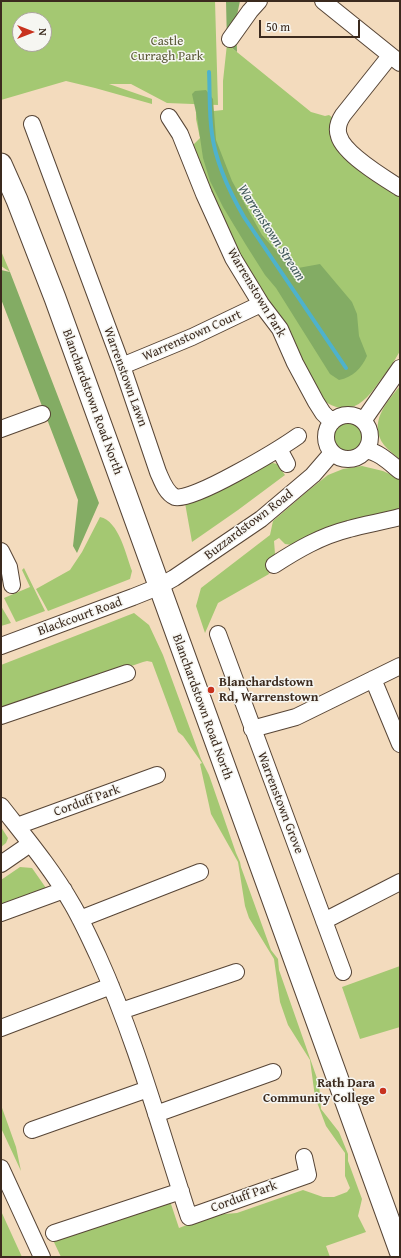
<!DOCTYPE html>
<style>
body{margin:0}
#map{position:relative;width:401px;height:1258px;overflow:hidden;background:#f3dbbd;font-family:"Gentium Book Plus",serif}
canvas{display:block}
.frame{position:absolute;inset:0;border:2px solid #3b2a1e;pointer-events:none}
.north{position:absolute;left:12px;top:12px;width:40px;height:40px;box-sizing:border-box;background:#f6f6f2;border:1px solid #aba49d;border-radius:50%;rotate:90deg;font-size:11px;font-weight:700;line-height:16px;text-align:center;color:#3b2a1e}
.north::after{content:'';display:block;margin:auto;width:14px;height:18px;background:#c8321e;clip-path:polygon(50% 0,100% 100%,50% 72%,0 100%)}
.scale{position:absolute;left:259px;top:20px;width:101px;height:18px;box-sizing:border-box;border:2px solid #3b2a1e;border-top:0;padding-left:5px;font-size:12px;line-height:14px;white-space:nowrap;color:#3b2a1e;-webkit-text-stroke:3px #f6f6f2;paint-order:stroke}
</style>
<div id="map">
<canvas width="401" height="1258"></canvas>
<div class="frame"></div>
<div class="north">N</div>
<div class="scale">50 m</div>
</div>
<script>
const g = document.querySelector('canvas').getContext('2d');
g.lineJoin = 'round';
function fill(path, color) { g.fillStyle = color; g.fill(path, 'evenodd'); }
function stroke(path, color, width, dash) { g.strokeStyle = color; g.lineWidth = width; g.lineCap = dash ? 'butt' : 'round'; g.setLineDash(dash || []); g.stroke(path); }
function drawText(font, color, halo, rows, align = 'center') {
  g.font = font + ' "Gentium Book Plus",serif'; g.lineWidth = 3; g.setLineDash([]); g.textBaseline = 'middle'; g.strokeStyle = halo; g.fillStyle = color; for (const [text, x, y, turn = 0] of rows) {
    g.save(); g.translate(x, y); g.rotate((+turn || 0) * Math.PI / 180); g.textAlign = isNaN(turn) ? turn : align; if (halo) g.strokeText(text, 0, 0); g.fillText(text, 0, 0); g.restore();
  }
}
fill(new Path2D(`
 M1,1H215L218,105L167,103L131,84H109L152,99V104L95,88L66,81L1,100ZM20,20H44V44H20Z
 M227,44L311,112L325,116L329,115L333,118L332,131L400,194V351C394,362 387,372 379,382C364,404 348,418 323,400L245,269L191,147L200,138L196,119V113L223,110V81Z
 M1,251L10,272L1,266Z
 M400,386V460C395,455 388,450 384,445C368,423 386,403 400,386Z
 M334 437a15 15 0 1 1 30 0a15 15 0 1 1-30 0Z
 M273,463L277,464L285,475L238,510L192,542L185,503L268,464Z
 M362,466L383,471L400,479V511L292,545L285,544L279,538L274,541L275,554L266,564L269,574L218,603L205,633L196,606L201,588L270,535L273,521L309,490L328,475L343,469Z
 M100,517C119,521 126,555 132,571L130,579L48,611L36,589L70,570L82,552Z
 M24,568L45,611L16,622L4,598L30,587L22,570Z
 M1,606L11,623L1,626Z
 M134,613L149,625L163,655L201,759L209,775L236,853L240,862L241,867L271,950L278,959L279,970L319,1084L321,1109L339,1132L348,1154V1161L362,1199L358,1216L366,1232L326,1246L330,1257H61L53,1240L170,1201L179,1228L213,1215L237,1213L303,1190L323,1197H334L347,1192L350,1188L345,1176V1153L326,1126L315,1097L310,1060L288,1025L280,1002L274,959L249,918L245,906L238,862L211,814L200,764L202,763L183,736L178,732L152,662L147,661L143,662L1,711V665Z
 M1,827L8,838L6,843L1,847Z
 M20,867L32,868L46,888L1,906V880Z
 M400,966V1027L360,1039L342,987Z
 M1,1105L16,1147L21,1171L1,1128Z
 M1,1211L22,1257H1Z`), '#a4c872');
fill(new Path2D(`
 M226,1H240L236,20L237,52L227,44Z
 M206,90L213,99L216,140L232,181L262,235L281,256L298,268L320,264L352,302L357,314L359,336L367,356C361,369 353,377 339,380L330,374L276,288L265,275L246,245L223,207L210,181L203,158L197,117L192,94L195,91Z
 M1,270L10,272L99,503L77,553L73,546L78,500L1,299Z`), '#83ac64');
stroke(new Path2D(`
 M209,72C210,92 209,114 212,134C216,164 229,191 244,217L346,368`), '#4eb2cc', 4);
const minor = new Path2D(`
 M323,1L400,63
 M230,39L250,11L259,1
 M390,56L343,115C339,121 336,128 339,136C344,154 384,178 400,188
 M169,117L180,134L204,194L233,258L261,304L280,329L295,363L316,402L323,413L332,422
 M32,124L122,366L158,472C162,481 166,493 175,497C191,503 281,448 298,436
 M122,366L192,337L261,304
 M326 437a22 22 0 1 1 44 0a22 22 0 1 1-44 0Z
 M363,421L400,368
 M1,429L42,414
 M279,449L287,464
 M366,450C379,452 390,463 400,471
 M1,551L9,567L12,585
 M274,565C297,550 321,536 349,529C365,524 383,522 400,517
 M218,634L343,972
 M1,646L133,597L158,587L174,578L261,519L313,475L332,453
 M373,679L400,744
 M1,716L127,673
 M252,729L296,717L400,666
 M1,806C26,838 52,869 72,904C82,921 90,939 98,956C136,1040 160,1129 189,1217L308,1175L304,1157
 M17,826L157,775
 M1,864L30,844
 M1,913L64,890
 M80,919L200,872
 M324,921L400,882
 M121,1011L236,972
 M1,1028L111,986
 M156,1114L273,1072
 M32,1130L148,1089
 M1,1168L42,1257
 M54,1233L181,1191`);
const major = new Path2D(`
 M1,164L17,200L55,298L400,1251`);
stroke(minor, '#574536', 18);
stroke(major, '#574536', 23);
stroke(minor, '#fff', 16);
stroke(major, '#fff', 21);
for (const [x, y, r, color] of [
 [211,690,4,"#c8321e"],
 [383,1091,4,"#c8321e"]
]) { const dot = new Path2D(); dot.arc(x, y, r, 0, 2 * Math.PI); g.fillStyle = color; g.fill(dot); stroke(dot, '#f6f6f2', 1.5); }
drawText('13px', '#5a5937', '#f6f6f2', [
 ["Castle",167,42],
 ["Curragh Park",167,57]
]);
drawText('13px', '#3b2a1e', '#f6f6f2', [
 ["Warrenstown Park",256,293,59],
 ["Warrenstown Court",192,336,-24],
 ["Warrenstown Lawn",125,377,70],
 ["Blanchardstown Road North",92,402,70],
 ["Buzzardstown Road",249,525,-37],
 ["Blackcourt Road",80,617,-20],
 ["Blanchardstown Road North",202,707,70],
 ["Corduff Park",87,801,-20],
 ["Warrenstown Grove",280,803,69],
 ["Corduff Park",244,1197,-20]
]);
drawText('bold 13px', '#3b2a1e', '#f6f6f2', [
 ["Blanchardstown",219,683],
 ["Rd, Warrenstown",219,698],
 ["Rath Dara",375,1084,"right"],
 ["Community College",375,1099,"right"]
], 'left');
drawText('italic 14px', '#425a5b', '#f6f6f2', [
 ["Warrenstown Stream",271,233,57]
]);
</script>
